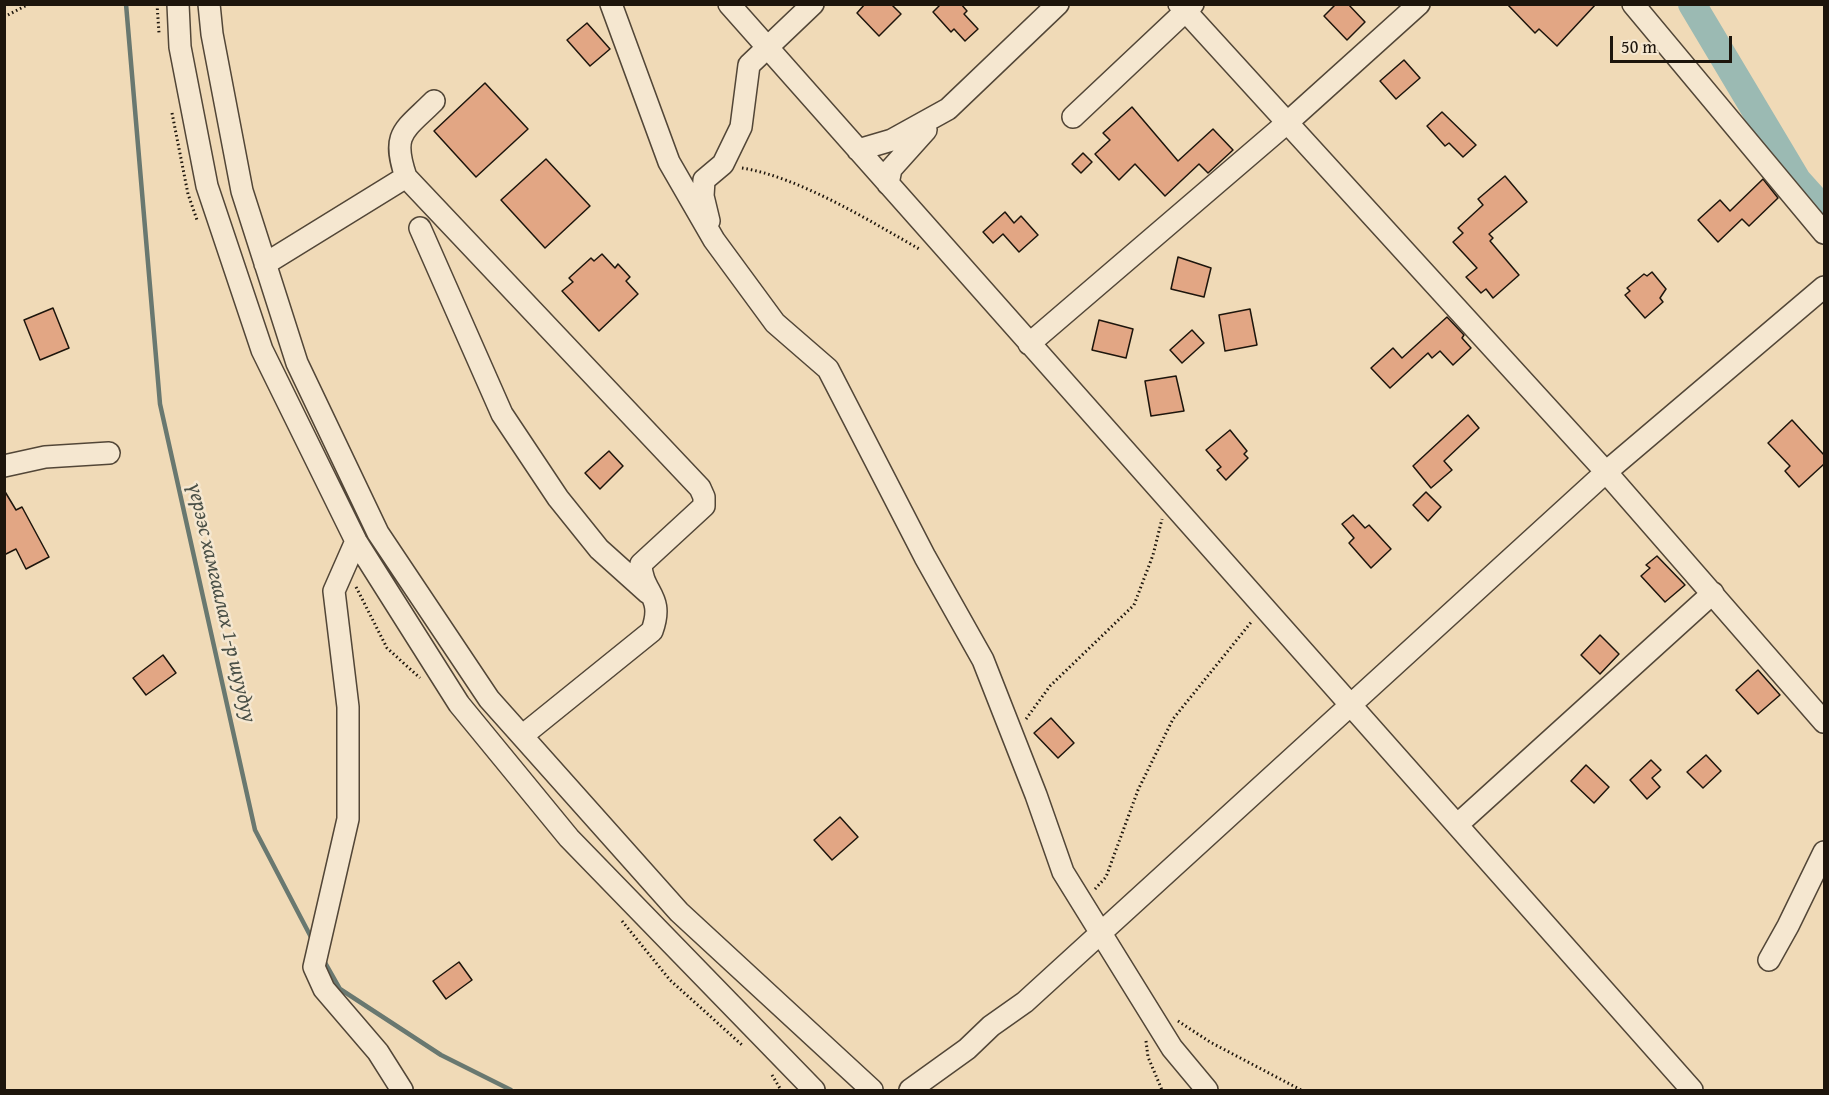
<!DOCTYPE html>
<meta charset="utf-8">
<style>
body{margin:0}
#map{position:relative;width:1829px;height:1095px;overflow:hidden;background:#f0dab7;font-family:"Gentium Book Plus",serif}
canvas{display:block}
.frame{position:absolute;inset:0;border:6px solid #1d150c;pointer-events:none}
.scale{position:absolute;left:1610px;top:36px;width:122px;height:27px;box-sizing:border-box;border:3px solid #1d150c;border-top:0;padding-left:8px;font-size:18px;line-height:21px;white-space:nowrap;color:#1d150c;-webkit-text-stroke:4px #f5e7d0;paint-order:stroke}
</style>
<div id="map">
<canvas width="1829" height="1095"></canvas>
<div class="frame"></div>
<div class="scale">50 m</div>
</div>
<script>
const c = document.querySelector('canvas').getContext('2d');
c.lineJoin = 'round';
function strokePath(path, color, width, dash) { c.strokeStyle = color; c.lineWidth = width; c.lineCap = dash ? 'butt' : 'round'; c.setLineDash(dash || []); c.stroke(path); }
function fill(path, color) { c.fillStyle = color; c.fill(path, 'evenodd'); }
function write(font, color, halo, rows, align = 'center') {
  c.font = font + ' "Gentium Book Plus",serif'; c.lineWidth = 5; c.setLineDash([]); c.textBaseline = 'middle'; c.strokeStyle = halo; c.fillStyle = color; for (const [text, x, y, turn = 0] of rows) {
    c.save(); c.translate(x, y); c.rotate((+turn || 0) * Math.PI / 180); c.textAlign = isNaN(turn) ? turn : align; if (halo) c.strokeText(text, 0, 0); c.fillText(text, 0, 0); c.restore();
  }
}
strokePath(new Path2D(`
 M126,4L160,404L255,830L312,939
 M323,959L340,989L441,1055L511,1090`), '#697870', 4.5);
strokePath(new Path2D(`
 M1692,4L1797,180L1824,210`), '#9bbab3', 28);
const building = new Path2D(`
 M865,4H891L901,14L879,36L857,13Z
 M941,4H961L967,11L964,14L978,29L965,41L954,29L951,32L933,12Z
 M1336,4H1348L1365,22L1347,40L1324,16Z
 M1507,4H1596L1557,46L1539,29L1535,33Z
 M587,23L610,49L590,66L567,40Z
 M1404,60L1420,78L1396,99L1380,81Z
 M485,83L528,129L476,177L434,131Z
 M1132,107L1178,161L1213,129L1233,150L1208,173L1199,164L1165,196L1135,164L1119,180L1095,154L1110,140L1103,133Z
 M1442,112L1476,145L1463,157L1449,143L1445,146L1427,126Z
 M1083,153L1092,162L1081,173L1072,164Z
 M546,159L590,206L545,248L501,200Z
 M1505,176L1527,202L1489,234L1493,238L1490,241L1519,275L1493,298L1486,289L1481,293L1466,277L1477,268L1453,242L1463,233L1458,228L1483,205L1478,199Z
 M1763,179L1778,198L1749,226L1742,219L1718,242L1698,220L1720,200L1730,211Z
 M1005,212L1014,223L1021,216L1038,235L1019,252L1003,234L993,243L983,232Z
 M602,254L615,268L618,264L630,277L626,281L638,294L599,331L562,291L573,282L569,278L591,258L594,261Z
 M1178,257L1211,268L1204,297L1171,289Z
 M1652,272L1666,289L1660,298L1663,302L1645,318L1625,295L1630,291L1627,288L1644,274L1647,276Z
 M53,308L69,348L40,360L24,320Z
 M1250,309L1257,345L1225,351L1219,315Z
 M1447,317L1464,335L1462,338L1471,348L1453,365L1440,351L1432,358L1428,353L1390,388L1371,368L1393,348L1402,358Z
 M1099,320L1133,329L1126,358L1092,350Z
 M1192,330L1204,343L1182,363L1170,350Z
 M1176,376L1184,411L1151,416L1145,381Z
 M1468,415L1479,428L1444,461L1452,470L1431,488L1413,466Z
 M1792,420L1824,455V464L1799,487L1785,471L1790,466L1768,443Z
 M1230,430L1247,451L1244,454L1248,458L1226,480L1217,470L1221,467L1206,450Z
 M609,451L623,466L600,489L585,473Z
 M4,490L16,510L22,507L49,557L26,569L16,549L4,555Z
 M1426,492L1441,507L1428,521L1413,505Z
 M1353,515L1365,528L1369,525L1391,549L1371,568L1349,543L1354,538L1342,524Z
 M1657,556L1685,585L1665,602L1641,576L1650,568L1646,565Z
 M1600,635L1619,654L1600,674L1581,655Z
 M163,655L176,673L146,695L133,678Z
 M1758,670L1780,695L1758,714L1736,690Z
 M1051,718L1074,743L1058,758L1034,733Z
 M1706,755L1721,771L1703,788L1687,772Z
 M1651,760L1661,770L1652,778L1660,787L1647,799L1630,780Z
 M1586,765L1609,787L1594,803L1571,781Z
 M840,817L858,837L832,860L814,840Z
 M459,962L472,980L446,999L433,981Z`);
fill(building, '#e2a684');
strokePath(building, '#1d150c', 1.5);
const minor = new Path2D(`
 M178,4L180,47L207,186L262,350L356,541L459,704L569,838L814,1090
 M209,4L212,34L242,191L297,363L378,533L489,699L679,912L872,1090
 M611,4L669,162L714,240L775,323L828,369L925,557L983,660L1036,795L1063,872L1172,1048L1207,1090
 M729,4L1692,1090
 M1179,4L1606,472L1824,722
 M1633,4L1824,233
 M1073,117L1193,4
 M858,150L892,140L948,109L1058,4
 M406,177C391,133 404,131 434,101
 M888,184L891,169L926,130
 M709,221L703,196L704,180L723,164L741,127L749,65L813,4
 M420,228L502,414L558,498L599,549L648,593
 M265,264L406,177L700,488L704,497V506L641,564C642,594 665,595 652,631L522,736
 M1029,344L1288,122L1419,4
 M4,466L45,457L109,453
 M356,541L334,591L348,707V819L314,967L324,989L378,1052L402,1090
 M1457,825L1713,593
 M1769,960L1788,926L1824,852
 M910,1090L967,1049L991,1026L1025,1002L1606,472L1824,287`);
strokePath(minor, '#524637', 24);
strokePath(new Path2D(`
 M157,4L159,33
 M4,17L29,4
 M172,113L188,194L197,220
 M742,168C799,177 870,221 921,250
 M356,587L387,648L420,678
 M1026,719L1050,686L1134,605L1153,555L1162,519
 M1095,889L1106,877L1138,790L1173,719L1252,621
 M622,921L670,980L742,1045
 M1178,1021L1210,1042L1301,1090
 M1146,1041L1148,1057L1162,1090
 M772,1075L781,1090`), '#1d150c', 3, [1.5, 3]);
strokePath(minor, '#f5e7d0', 21);
write('italic 21px', '#494f46', '#f5e7d0', [
 ["үерээс хамгаалах 1-р шуудуу",221,603,77]
]);
</script>
